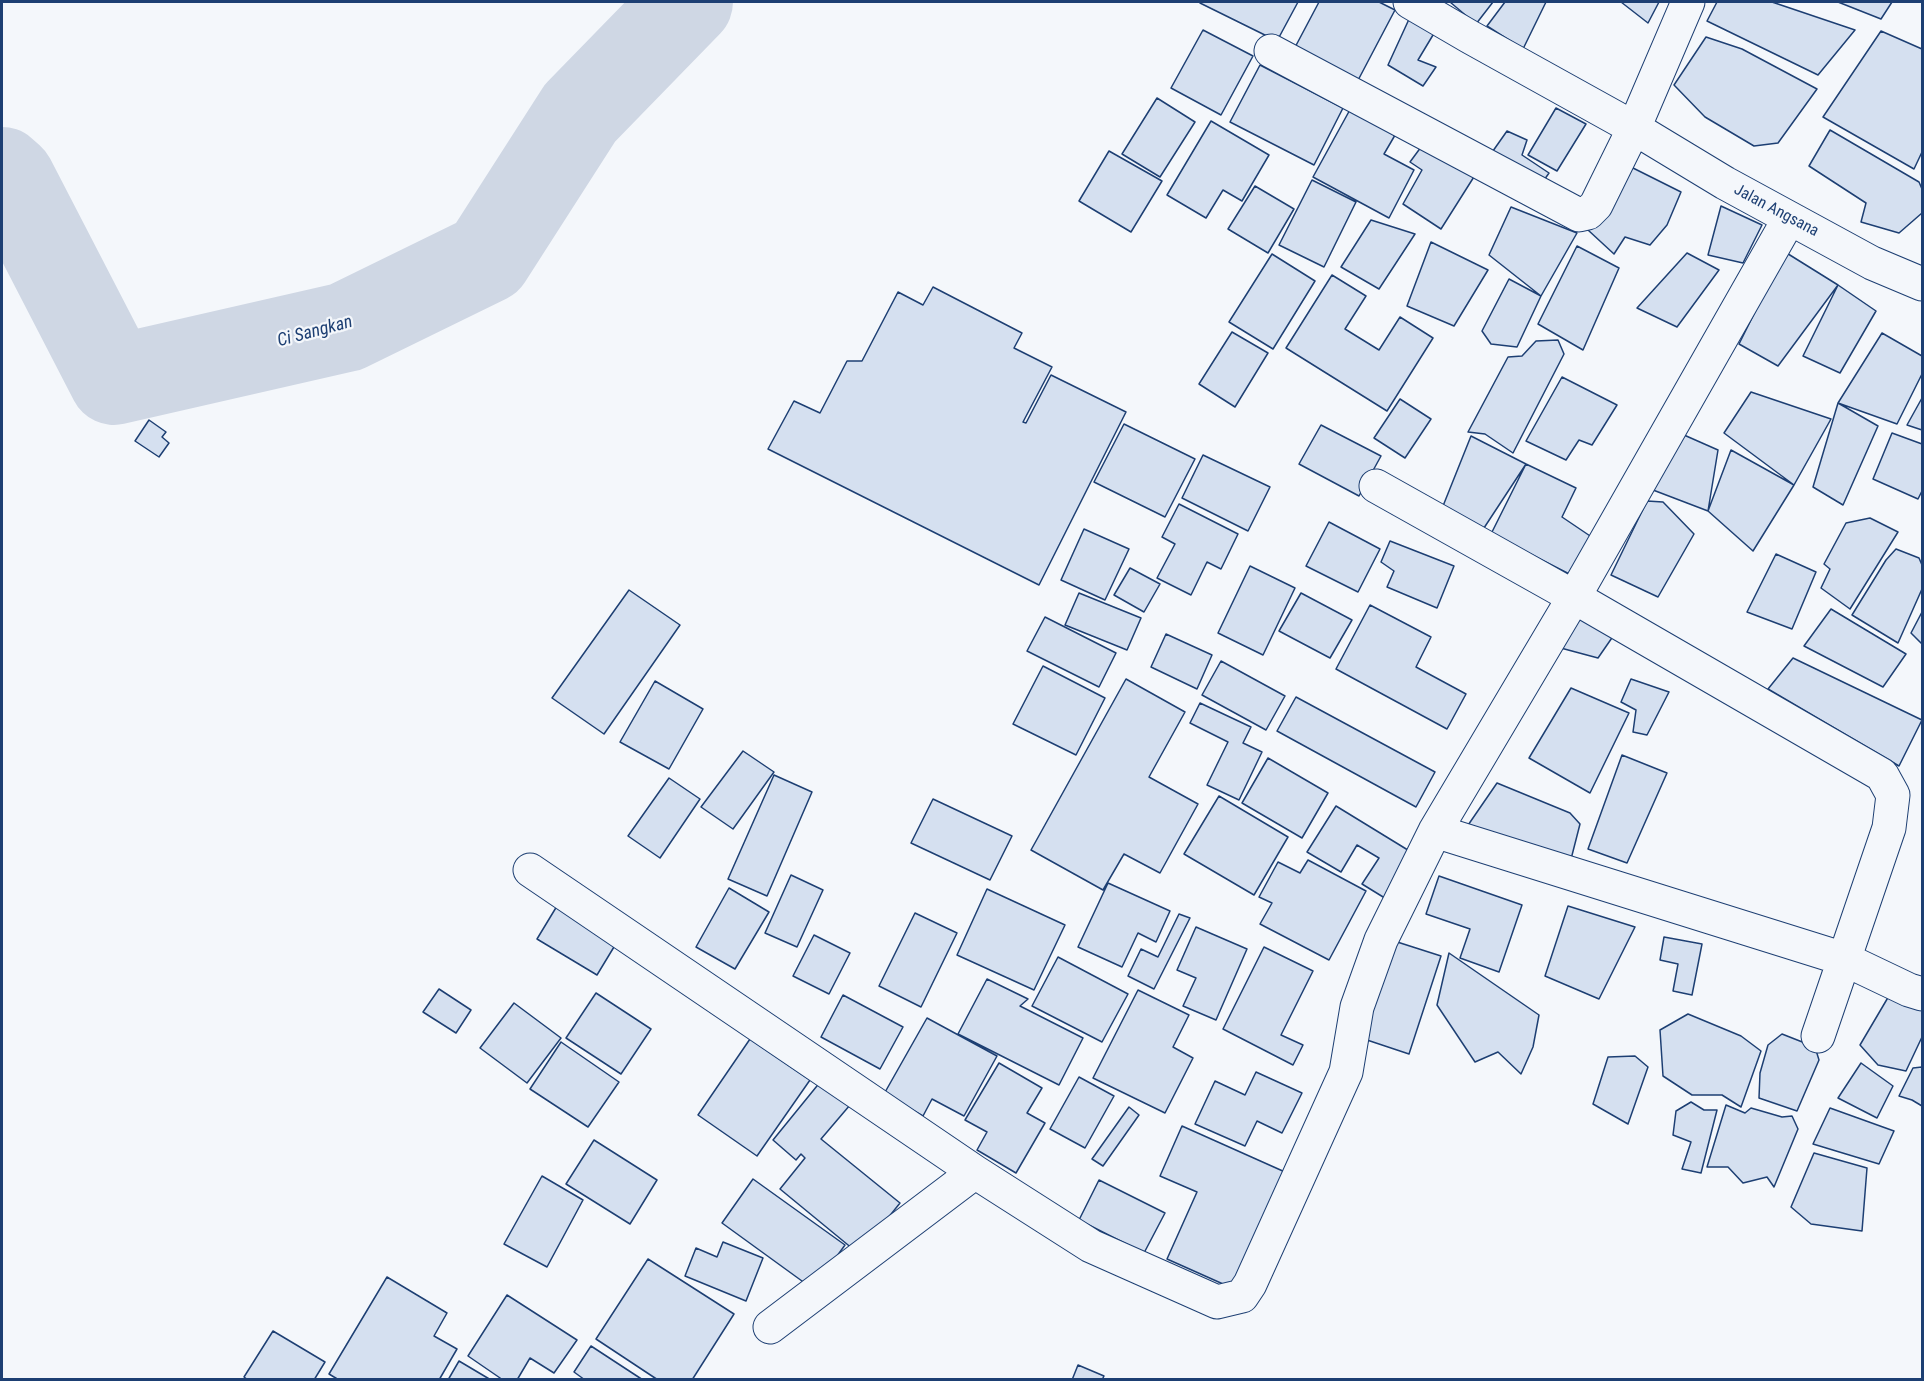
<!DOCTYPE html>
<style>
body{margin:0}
#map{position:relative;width:1924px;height:1381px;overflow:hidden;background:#f4f7fb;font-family:"Roboto Condensed",sans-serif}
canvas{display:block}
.frame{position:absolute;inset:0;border:3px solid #1d3f73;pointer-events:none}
</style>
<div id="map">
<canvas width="1924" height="1381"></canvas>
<div class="frame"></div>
</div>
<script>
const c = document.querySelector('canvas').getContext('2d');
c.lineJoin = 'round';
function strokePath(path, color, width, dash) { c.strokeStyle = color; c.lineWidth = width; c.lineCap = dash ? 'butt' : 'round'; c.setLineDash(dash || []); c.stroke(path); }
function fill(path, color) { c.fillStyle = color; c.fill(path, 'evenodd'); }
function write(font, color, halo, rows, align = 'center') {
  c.font = font + ' "Roboto Condensed",sans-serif'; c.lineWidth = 4.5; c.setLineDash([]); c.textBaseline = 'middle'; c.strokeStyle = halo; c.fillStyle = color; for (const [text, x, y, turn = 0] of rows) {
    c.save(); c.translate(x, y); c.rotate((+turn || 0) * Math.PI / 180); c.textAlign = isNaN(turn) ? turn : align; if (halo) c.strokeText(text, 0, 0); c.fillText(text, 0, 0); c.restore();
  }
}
strokePath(new Path2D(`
 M2,172L10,179L114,380L346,327L487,258L580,113L688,2`), '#cfd7e4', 90);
const building = new Path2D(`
 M1200,2H1298L1277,41L1200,3Z
 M1319,2H1379L1395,10L1355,86L1292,53Z
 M1450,2H1493L1476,24Z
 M1505,2H1546L1523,49L1487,26Z
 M1621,2H1659L1648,23Z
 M1717,2H1772L1855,30L1818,75L1707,21Z
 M1838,2H1892L1881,19Z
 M1410,17L1436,30L1418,60L1436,67L1423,86L1388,65Z
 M1203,30L1253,56L1221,115L1171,88Z
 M1881,31L1922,49V152L1914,169L1823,117Z
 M1706,37L1742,49L1817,89L1778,143L1754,146L1705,117L1674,85Z
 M1260,65L1343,108L1314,165L1230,122Z
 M1157,98L1195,122L1160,177L1122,154Z
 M1352,106L1398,130L1384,154L1414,170L1389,218L1313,177Z
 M1556,108L1586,124L1557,171L1528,155Z
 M1211,121L1269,155L1242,201L1223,190L1206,218L1167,195Z
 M1830,130L1919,182L1922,189V213L1899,233L1861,222L1866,203L1809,166Z
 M1507,131L1527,140L1522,155L1549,173L1540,186L1488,158Z
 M1424,143L1477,172L1441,229L1403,204L1422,170L1410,162Z
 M1109,151L1162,181L1131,232L1079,201Z
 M1625,164L1681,192L1667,225L1650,245L1625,237L1614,254L1588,230Z
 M1312,180L1356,202L1324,267L1279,245Z
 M1255,186L1294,209L1268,253L1228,229Z
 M1721,206L1762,225L1743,263L1708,255Z
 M1511,207L1577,233L1541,296L1489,255Z
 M1371,220L1415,234L1379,289L1341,267Z
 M1431,242L1488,270L1454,326L1407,306Z
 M1577,246L1619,268L1583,350L1538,324Z
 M1785,252L1838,285L1778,366L1739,344Z
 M1687,253L1719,270L1677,327L1637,308Z
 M1272,254L1315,281L1273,349L1229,322Z
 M1332,275L1366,296L1345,329L1379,350L1400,317L1433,338L1387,411L1286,348Z
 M1509,279L1541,296L1517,347L1491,344L1482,331Z
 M1838,285L1876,311L1840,373L1803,356Z
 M933,287L1022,333L1014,348L1052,367L1023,422L1026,423L1051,375L1126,412L1039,585L768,449L794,401L820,413L847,361H862L898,292L923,305Z
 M1232,332L1268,353L1235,407L1199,384Z
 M1882,333L1922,356V374L1897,424L1838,403Z
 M1558,340L1564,354L1513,453L1485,434L1468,432L1508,357L1522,356L1536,341Z
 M1562,377L1617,405L1592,445L1579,440L1566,460L1526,441Z
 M1751,392L1831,419L1794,485L1724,433Z
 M1922,398V430L1907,425Z
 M1400,399L1431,419L1405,458L1374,438Z
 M1838,403L1878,426L1843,505L1813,487Z
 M149,420L166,432L162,437L169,443L159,457L135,441Z
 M1124,424L1195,459L1165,517L1094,482Z
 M1321,425L1381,456L1359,496L1299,464Z
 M1892,433L1922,444V491L1918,499L1873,479Z
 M1684,435L1718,450L1708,511L1653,490Z
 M1471,436L1526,464L1482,531L1443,506Z
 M1731,450L1794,485L1753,551L1708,511Z
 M1203,455L1270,487L1248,531L1182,498Z
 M1526,464L1576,488L1562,517L1602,544L1583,581L1491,534Z
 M1647,501L1663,502L1694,534L1658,597L1611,575Z
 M1179,504L1238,534L1221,569L1207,562L1191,595L1157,578L1175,544L1162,537Z
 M1870,518L1898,532L1850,609L1821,588L1830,569L1824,564L1846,523Z
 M1329,522L1380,549L1358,592L1306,566Z
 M1084,529L1129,549L1105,600L1061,580Z
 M1390,541L1454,566L1437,608L1387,587L1394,571L1381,562Z
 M1896,549L1919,558L1922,565V589L1898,643L1852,615L1886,560Z
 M1776,554L1816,572L1792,629L1747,612Z
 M1250,566L1295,588L1263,655L1218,633Z
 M1130,568L1160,584L1144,612L1114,595Z
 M629,590L680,625L604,734L552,698Z
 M1079,593L1141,618L1127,650L1065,625Z
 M1301,593L1352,620L1330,658L1279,631Z
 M1370,605L1431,637L1416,667L1466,694L1447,729L1336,669Z
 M1831,609L1906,654L1883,687L1804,646Z
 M1577,611L1616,632L1598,658L1557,647Z
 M1922,612V644L1911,633Z
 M1045,617L1116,653L1099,687L1027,651Z
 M1166,634L1212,655L1197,689L1151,667Z
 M1793,658L1922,720L1899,766L1768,689Z
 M1221,661L1285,696L1266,730L1202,695Z
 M1043,666L1105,698L1076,755L1013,724Z
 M1126,679L1185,712L1149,777L1198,804L1160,873L1124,854L1103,890L1031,850Z
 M1631,679L1669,692L1647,735L1633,732L1636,710L1621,702Z
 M655,681L703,709L669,769L620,742Z
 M1571,688L1629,713L1590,793L1529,758Z
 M1296,697L1435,772L1416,807L1277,731Z
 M1200,703L1251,727L1243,743L1262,752L1239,800L1207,785L1228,742L1190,723Z
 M743,751L774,772L733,829L701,807Z
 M1622,755L1667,773L1627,863L1588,849Z
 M1268,758L1328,793L1302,838L1242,803Z
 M774,775L812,792L767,896L728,879Z
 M669,778L700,799L660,858L628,836Z
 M1497,783L1570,813L1580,824L1569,867L1464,831Z
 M1219,796L1288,837L1254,895L1184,854Z
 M933,799L1012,836L990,880L911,843Z
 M1336,806L1416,855L1388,900L1362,884L1379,858L1357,845L1341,872L1307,852Z
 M1308,860L1366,891L1329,960L1260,924L1272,903L1259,897L1278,862L1300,873Z
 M791,875L823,890L797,947L765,933Z
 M1439,876L1522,905L1499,972L1460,958L1470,929L1426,914Z
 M1108,883L1170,911L1156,942L1138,933L1122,967L1078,947Z
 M729,888L769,912L735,969L696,947Z
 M987,889L1065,925L1034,990L957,955Z
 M560,901L620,937L597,975L537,939Z
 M1568,906L1635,927L1599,999L1545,976Z
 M915,913L957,933L921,1007L879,986Z
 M1179,914L1190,918L1154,989L1128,976L1141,949L1158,957Z
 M1196,927L1247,949L1216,1020L1183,1006L1196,978L1177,970Z
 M814,935L850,953L829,994L793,976Z
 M1664,937L1702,944L1692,995L1673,991L1678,964L1660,960Z
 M1391,940L1441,956L1409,1054L1358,1037Z
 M1264,947L1313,971L1281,1035L1303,1045L1293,1065L1223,1029Z
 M1449,953L1539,1015L1533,1047L1521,1074L1498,1052L1475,1062L1437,1005Z
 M1058,957L1128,994L1102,1042L1032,1006Z
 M987,979L1028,999L1020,1006L1083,1038L1059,1085L958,1034Z
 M439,989L471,1010L456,1033L423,1012Z
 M1893,989L1922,1000V1037L1906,1071L1878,1065L1860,1045Z
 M1138,990L1189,1015L1173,1047L1193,1058L1165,1113L1093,1078Z
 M596,993L651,1029L621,1074L566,1038Z
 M843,995L903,1027L880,1069L821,1037Z
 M514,1003L561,1038L527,1083L480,1048Z
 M1688,1014L1741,1036L1761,1051L1741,1107L1722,1095H1692L1663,1076L1660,1030Z
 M927,1018L997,1056L964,1116L932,1099L923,1116L884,1094Z
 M1782,1034L1815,1047L1819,1060L1797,1111L1759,1098L1760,1073L1768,1045Z
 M750,1039L810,1080L757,1156L698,1115Z
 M561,1042L619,1082L588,1127L530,1089Z
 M1635,1056L1648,1067L1628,1124L1593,1104L1608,1057Z
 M999,1063L1042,1088L1027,1113L1045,1123L1016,1173L977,1150L987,1132L965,1120Z
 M1861,1063L1893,1086L1877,1118L1838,1098Z
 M1922,1067V1106L1912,1100L1899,1096L1913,1068Z
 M1256,1072L1302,1093L1282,1133L1257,1121L1245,1146L1195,1124L1215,1081L1245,1095Z
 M1079,1077L1114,1096L1085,1148L1050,1129Z
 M821,1081L850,1105L821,1139L900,1203L859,1254L780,1189L805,1158L801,1154L796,1160L773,1140Z
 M1691,1102L1704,1110H1717L1701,1173L1682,1169L1691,1142L1673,1135L1676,1111Z
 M1726,1105L1745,1113L1751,1108L1782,1117L1792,1116L1798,1129L1774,1187L1767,1177L1743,1183L1728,1167H1707Z
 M1129,1107L1139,1115L1103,1166L1092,1159Z
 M1830,1108L1894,1131L1879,1164L1813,1144Z
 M1182,1126L1285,1172L1232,1288L1167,1259L1197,1192L1160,1176Z
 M594,1140L657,1180L630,1224L566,1184Z
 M1814,1153L1867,1168L1862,1231L1811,1224L1791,1207Z
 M542,1176L583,1200L547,1267L504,1244Z
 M753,1179L845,1245L813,1289L722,1223Z
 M1099,1180L1165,1213L1144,1253L1079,1220Z
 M723,1242L763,1258L746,1301L685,1276L696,1248L717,1257Z
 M648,1259L734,1314L692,1380H658L596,1339Z
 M387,1277L447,1313L434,1336L457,1349L439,1380H339L329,1374Z
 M507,1295L577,1340L554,1373L530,1358L517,1380H503L468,1356Z
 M273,1331L325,1362L314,1380H248L244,1377Z
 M591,1346L643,1380H585L574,1372Z
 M459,1361L491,1380H448Z
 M1078,1365L1104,1376L1102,1380H1072Z`);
fill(building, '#d5e0f0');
strokePath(building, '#1d3f73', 1.5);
const street = new Path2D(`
 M1410,2L1470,37L1634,128L1725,183L1872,263L1922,284
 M1271,51L1579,215L1588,213L1596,205L1634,128L1688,2
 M1376,486L1574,597L1789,219
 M1435,831L1844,959L1909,990L1922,994
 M530,870L975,1172L1091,1246L1217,1302L1242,1296L1250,1284L1346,1072L1357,1007L1381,940L1435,831L1574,597L1882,775L1893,795L1889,828L1818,1036
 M770,1327L975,1172`);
strokePath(street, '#1d3f73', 35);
strokePath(street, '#f4f7fb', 33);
write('16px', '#1d3f73', '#f4f7fb', [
 ["Jalan Angsana",1776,211,28]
]);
write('italic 18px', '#1d3f73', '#f4f7fb', [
 ["Ci Sangkan",315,332,-15]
]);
</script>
